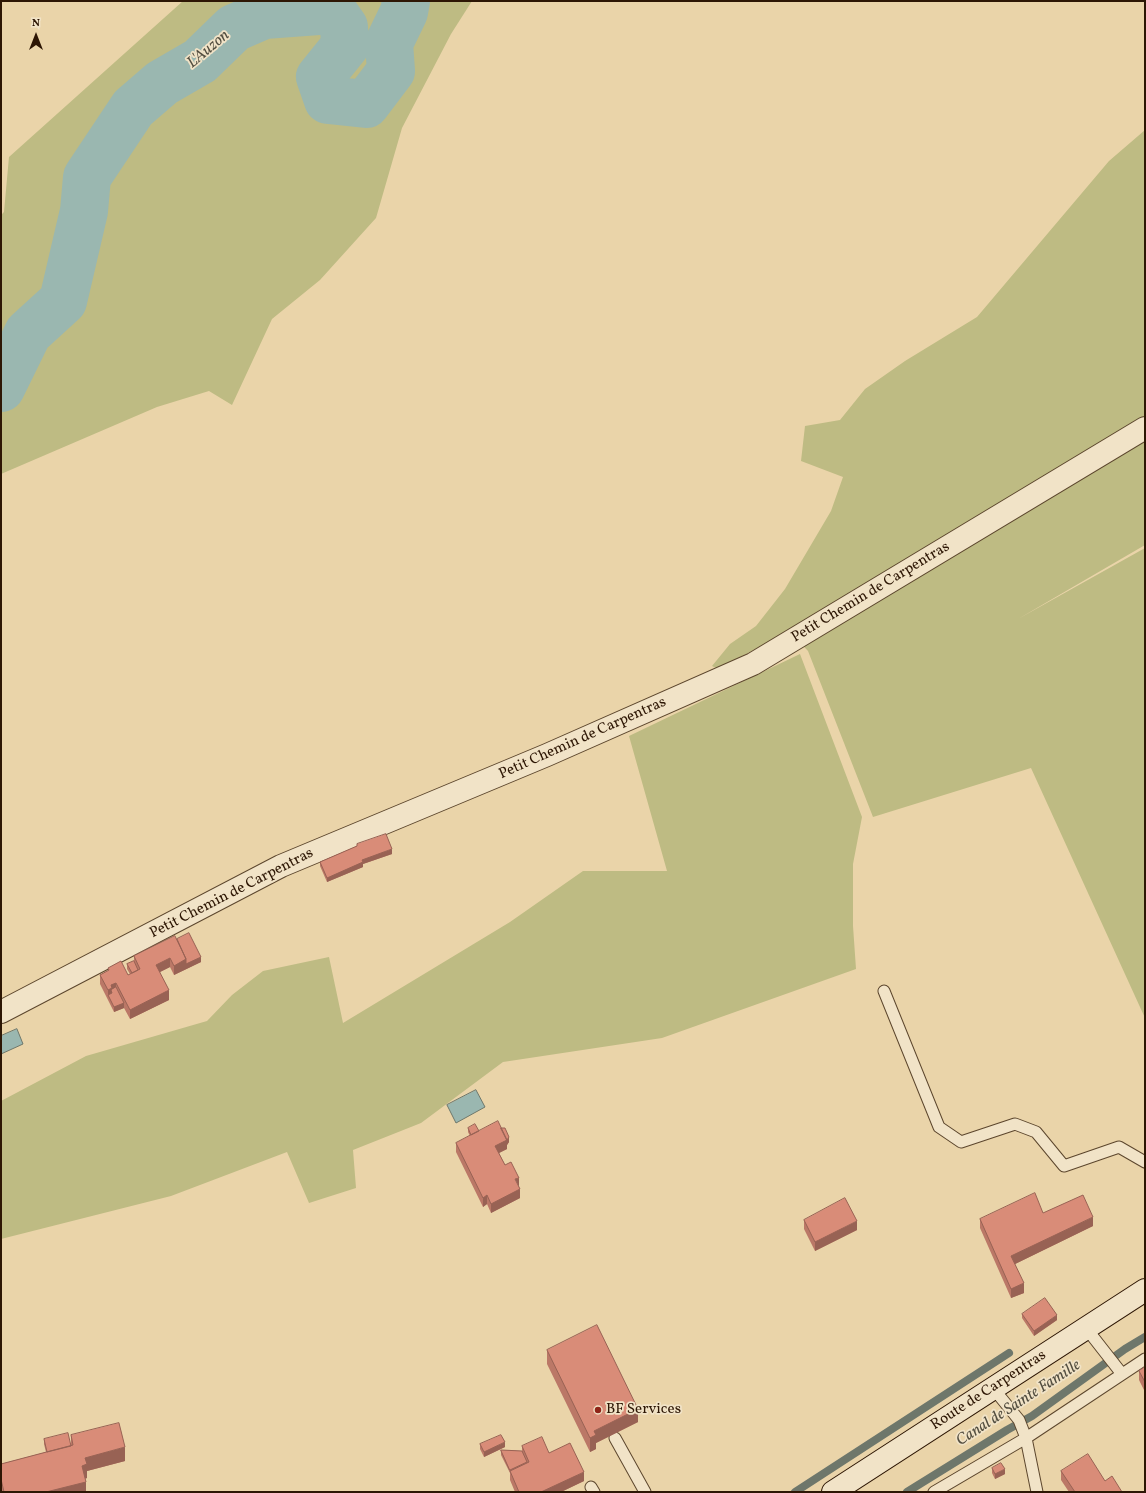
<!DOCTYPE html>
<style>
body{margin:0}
#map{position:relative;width:1146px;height:1493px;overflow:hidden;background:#ead4a9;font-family:Vollkorn,serif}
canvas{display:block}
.frame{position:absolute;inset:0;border:2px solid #2d1604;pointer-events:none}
.north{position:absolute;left:16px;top:16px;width:40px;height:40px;-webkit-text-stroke:3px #f1e3c7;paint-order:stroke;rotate:0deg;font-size:11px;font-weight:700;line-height:16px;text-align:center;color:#2d1604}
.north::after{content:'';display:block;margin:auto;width:14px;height:18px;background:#2d1604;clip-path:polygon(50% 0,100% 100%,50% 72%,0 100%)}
</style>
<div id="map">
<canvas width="1146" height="1493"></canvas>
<div class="frame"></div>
<div class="north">N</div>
</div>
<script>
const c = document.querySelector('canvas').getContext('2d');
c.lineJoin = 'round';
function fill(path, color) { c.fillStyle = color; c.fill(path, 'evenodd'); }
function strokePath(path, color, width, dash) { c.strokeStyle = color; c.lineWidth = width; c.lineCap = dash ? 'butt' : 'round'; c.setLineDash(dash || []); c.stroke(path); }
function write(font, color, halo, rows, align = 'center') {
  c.font = font + ' Vollkorn,serif'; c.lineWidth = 3.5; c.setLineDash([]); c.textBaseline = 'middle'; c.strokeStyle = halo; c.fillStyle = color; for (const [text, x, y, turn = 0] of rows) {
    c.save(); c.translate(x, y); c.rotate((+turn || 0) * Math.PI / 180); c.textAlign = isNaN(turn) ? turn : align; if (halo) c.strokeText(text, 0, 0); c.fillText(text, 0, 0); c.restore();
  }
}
fill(new Path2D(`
 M183,1H472L451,34L402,128L376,218L320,280L272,319L232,405L209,391L157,407L1,474V215L4,212L9,157Z
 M1145,130V545L1018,619L1145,548V1018L1031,768L873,817L808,651L789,631L718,669L712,666L730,644L756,626L785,589L831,511L843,477L801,461L805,426L840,420L865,389L905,361L977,317L1109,161Z
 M800,654L862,817L853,864V926L856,969L662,1038L503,1062L421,1123L353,1150L356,1188L309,1203L287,1152L171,1196L1,1239V1101L86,1056L207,1021L232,995L263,971L329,957L343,1023L510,922L583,871H667L629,736Z`), '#bebb83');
const water = new Path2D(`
 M17,1029L23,1044L1,1054V1036Z
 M476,1090L485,1107L456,1123L447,1105Z`);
fill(water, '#9ab7b0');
strokePath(water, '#6e776b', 1);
strokePath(new Path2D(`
 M795,1492L1009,1353
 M907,1492L1007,1430L1032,1416L1125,1349L1145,1337`), '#6e776b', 8);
strokePath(new Path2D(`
 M1,388L28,333L63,301L84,211L87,177L133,108L162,83L200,61L234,28L264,15L332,10L344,27L345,46L320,77L328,100L366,104L391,71L389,43L404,12L406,1`), '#9ab7b0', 48);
const service = new Path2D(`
 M884,991L939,1127L961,1142L1015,1124L1036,1132L1064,1166L1119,1147L1145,1162
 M1086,1328L1122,1374
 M993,1388L1019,1420L1026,1438L1037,1492
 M615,1438L645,1492
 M591,1487L594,1492
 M934,1492L1026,1438L1145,1359`);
const minor = new Path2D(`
 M1,1012L281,866L547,755L753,664L1145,428`);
const secondary = new Path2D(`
 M833,1492L1145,1290`);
strokePath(service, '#5c462d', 13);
strokePath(minor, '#5c462d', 24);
strokePath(secondary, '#2d1604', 24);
strokePath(service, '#f1e3c7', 11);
strokePath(minor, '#f1e3c7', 22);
strokePath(secondary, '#f1e3c7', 22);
fill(new Path2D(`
 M357,844L392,854L363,864V867L327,882L320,866V862L357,846Z
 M177,939L201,962L174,975L170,967L160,972L169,1000L130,1019L124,1008L114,1012L100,984V975L108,971V968L128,975L130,974L127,969V964L134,961V956Z
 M468,1128L509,1142L507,1145V1149L499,1153L505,1165L519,1187L520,1198L491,1213L487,1204L483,1207L456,1152V1143L470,1136L468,1132Z
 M1043,1213L1093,1226L1015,1264L1024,1293L1011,1298L980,1228V1219Z
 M804,1220L857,1230L815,1251L804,1229Z
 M1022,1314L1057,1320L1034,1336L1022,1318Z
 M547,1350L638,1422L596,1443V1449L590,1452L547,1364Z
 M1145,1367V1392L1139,1380V1371Z
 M71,1435L125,1461L87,1471V1478L85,1479L86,1492H1V1463V1464L46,1452L44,1444V1439L71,1444Z
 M480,1444L505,1447L484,1457L480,1449Z
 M522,1446L549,1453L584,1481L561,1492H515L510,1480V1473L501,1455V1450L522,1451Z
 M992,1468L1005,1474L995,1479L992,1473Z
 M1061,1471L1105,1481L1122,1492H1069L1061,1480Z`), '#bb7867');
fill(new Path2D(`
 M392,849V854L363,864V867L327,882V878L362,860Z
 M201,957V962L174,975V966L186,959Z
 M170,958V967L156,974V965Z
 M116,983V992L108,995V990L111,985Z
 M169,990V1000L130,1019V1010Z
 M124,1003V1008L114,1012V1007Z
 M509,1137V1142L507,1145V1149L495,1155V1146Z
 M519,1178V1187L515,1179Z
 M520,1189V1198L491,1213V1204Z
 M487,1195V1204L483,1207V1198Z
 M1093,1217V1226L1011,1266V1256Z
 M857,1221V1230L815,1251V1242Z
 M1024,1283V1293L1011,1298V1289Z
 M1057,1315V1320L1034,1336V1331Z
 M638,1409V1422L596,1443V1449L590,1452V1438L594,1431Z
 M505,1442V1447L484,1457V1452Z
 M125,1447V1461L87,1471V1478L82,1479V1466L85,1458Z
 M1005,1469V1474L995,1479V1474Z
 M584,1472V1481L561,1492H541Z
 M86,1482V1492H46Z`), '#986254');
const building = new Path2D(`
 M386,834L392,849L362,860L363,862L327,878L320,862L357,846V844Z
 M189,933L201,957L186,964V959L177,939Z
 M175,936L186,959L174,966L170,958L156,965L169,990L130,1010L116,983L111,985L112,988L108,990L100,975L109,970L108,968L121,961L128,975L140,969L134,956Z
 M134,961L138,970L132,973L127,964Z
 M116,987L124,1003L114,1007L108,995L112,993L111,990Z
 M498,1121L507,1140L495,1146L505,1165L511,1162L519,1178L515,1179L520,1189L491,1204L487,1195L483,1198L456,1143Z
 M475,1124L479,1131L471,1135L468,1128Z
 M501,1128H505L509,1137L507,1140Z
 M1035,1193L1043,1213L1083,1195L1093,1217L1011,1256L1024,1283L1011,1289L980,1219Z
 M845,1198L857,1221L815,1242L804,1220Z
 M1045,1298L1057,1315L1034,1331L1022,1314Z
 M597,1325L638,1409L594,1431L596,1435L590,1438L547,1350Z
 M1145,1367V1382L1139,1371Z
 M119,1423L125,1447L85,1458L87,1464L82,1466L86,1482L46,1492H4L1,1479V1464L73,1445L71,1435Z
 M68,1433L71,1446L47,1452L44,1439Z
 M501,1435L505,1442L484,1452L480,1444Z
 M542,1437L549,1453L570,1443L584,1472L541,1492H519L510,1471L529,1462L522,1446Z
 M501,1450L522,1451L527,1462L510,1470Z
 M1088,1454L1105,1481L1112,1476L1122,1492H1075L1061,1471Z
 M1001,1463L1005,1469L995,1474L992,1468Z`);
fill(building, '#d98c78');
strokePath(building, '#986254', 1);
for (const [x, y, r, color] of [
 [598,1410,4,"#8f2418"]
]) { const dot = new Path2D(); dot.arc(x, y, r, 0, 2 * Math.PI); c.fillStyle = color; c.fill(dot); strokePath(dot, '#f1e3c7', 1.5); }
write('15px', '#2d1604', '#f1e3c7', [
 ["Petit Chemin de Carpentras",871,593,-31],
 ["Petit Chemin de Carpentras",583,739,-24],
 ["Petit Chemin de Carpentras",232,894,-27],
 ["Route de Carpentras",989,1391,-33]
]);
write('15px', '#2d1604', '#f1e3c7', [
 ["BF Services",606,1410]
], 'left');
write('italic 16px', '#534e40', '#f1e3c7', [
 ["L'Auzon",209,50,-40],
 ["Canal de Sainte Famille",1019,1404,-33]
]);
</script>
